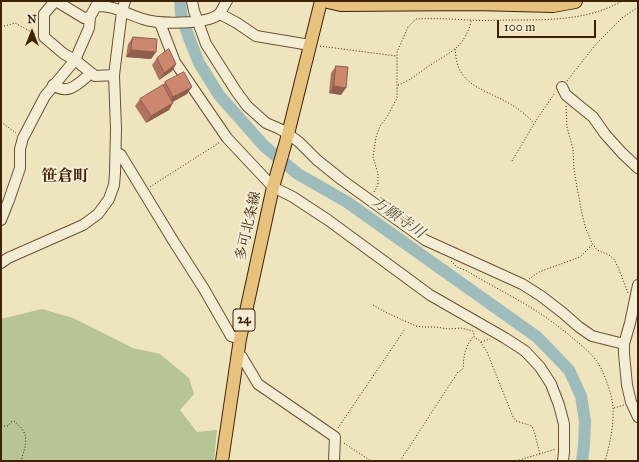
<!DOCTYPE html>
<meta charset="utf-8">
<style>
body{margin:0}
#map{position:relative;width:639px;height:462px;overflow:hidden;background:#eee4be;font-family:"IM FELL Great Primer",serif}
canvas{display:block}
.frame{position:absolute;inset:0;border:2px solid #3f2205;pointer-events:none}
.north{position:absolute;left:12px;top:12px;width:40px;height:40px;-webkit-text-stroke:3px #f4edd5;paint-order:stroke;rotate:0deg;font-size:11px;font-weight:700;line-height:16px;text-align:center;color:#3f2205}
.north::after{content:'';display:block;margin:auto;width:14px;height:18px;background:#3f2205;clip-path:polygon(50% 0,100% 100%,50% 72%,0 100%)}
.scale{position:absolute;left:497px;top:20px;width:99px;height:18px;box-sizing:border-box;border:2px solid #3f2205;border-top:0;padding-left:5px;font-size:12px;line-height:14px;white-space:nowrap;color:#3f2205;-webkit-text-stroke:3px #f4edd5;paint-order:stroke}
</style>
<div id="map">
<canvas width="639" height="462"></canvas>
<div class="frame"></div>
<div class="north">N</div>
<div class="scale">100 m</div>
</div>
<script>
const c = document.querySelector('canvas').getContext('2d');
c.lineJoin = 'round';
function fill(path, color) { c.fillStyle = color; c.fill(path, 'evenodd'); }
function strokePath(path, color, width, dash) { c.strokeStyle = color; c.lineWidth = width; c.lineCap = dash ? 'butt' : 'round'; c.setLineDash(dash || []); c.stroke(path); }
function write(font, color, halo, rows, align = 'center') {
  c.font = font + ' "IM FELL Great Primer","Noto Serif JP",serif'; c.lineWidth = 4; c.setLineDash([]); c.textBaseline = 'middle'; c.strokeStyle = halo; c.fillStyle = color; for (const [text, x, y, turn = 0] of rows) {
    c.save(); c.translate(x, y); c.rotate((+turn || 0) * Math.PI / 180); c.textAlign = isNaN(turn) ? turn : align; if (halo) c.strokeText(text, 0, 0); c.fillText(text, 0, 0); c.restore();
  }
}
fill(new Path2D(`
 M42,309L73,318L133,348L160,354L189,378L194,394L180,410L197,432L217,430L214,461H1V319Z`), '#b7c493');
strokePath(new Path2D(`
 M180,1L181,14L189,38L199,63L219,95L264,146L298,174L347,202L537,337L569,370L581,396L585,421L584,445L582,461`), '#9fbcbc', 12);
const minor = new Path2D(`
 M55,1L44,14V37L64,54L75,60L95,76L114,75
 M56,1L84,18L90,17
 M192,1L194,11L206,44L236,91L247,106L266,123L280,129L288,134L299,142L317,160L342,180L425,240L522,284L541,296L563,313L579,327L592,336L624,344
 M220,14L237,23L256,36L310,45
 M160,23L175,62L227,138L273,187L293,197L328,220L430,295L505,338L525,351L540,367L551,384L559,405L564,424V452L563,461
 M53,85C69,96 79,83 91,73
 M562,87L566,95L593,117L605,134L622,153L638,168
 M116,152L121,155L174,242L204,289L231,336L240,339
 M1,220L9,200L20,168V149L23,138L45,96L75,60L89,28L90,17L96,6C113,5 127,14 143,19C157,24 207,25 219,14C222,11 224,5 227,1
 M1,263L8,258L83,225L98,214L109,199L114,185L115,173L116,129L114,75L122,11L125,1
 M638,285L630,323L624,344V354L627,385L631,402L638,417
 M238,355L242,357L258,384L335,437L334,461`);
const major = new Path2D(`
 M222,461L240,339L255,270L273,187L287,138L321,1`);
const highway = new Path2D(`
 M328,1L341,4L475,3L553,5L575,1`);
strokePath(minor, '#6b5233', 12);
strokePath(major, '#3f2205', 14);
strokePath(highway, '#3f2205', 16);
strokePath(new Path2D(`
 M1,26H5L15,23L35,34
 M320,46L396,56
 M455,49C456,58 457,68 463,75C472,87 487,92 499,98C512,104 525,113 534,123
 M567,81L596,44L622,18L638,7
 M398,85C410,81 421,71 432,64C441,58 451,53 458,46C464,40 470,29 471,21
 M566,106L567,127L573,149L574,169L575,176L582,214L586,229L592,243L597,250L609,255L614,259L618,267L628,293
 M1,122L16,133
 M512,161L537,119L555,93
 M150,187L220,142
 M374,192L378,185V174L373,157L376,137L380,126L387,117L397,98V52L408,27L416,19C433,18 451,19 468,20C484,21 499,20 514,20C551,20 589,20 622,1
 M451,261L457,267L467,271C491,286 517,298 541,314C550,320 559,327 568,334C577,342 587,349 595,359C603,368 612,394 613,407C614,425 610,444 605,461
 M529,279L539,272L580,257L593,244
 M373,305L385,312L416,326L423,327H436L448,329L461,328L473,331L474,335V337L480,341L487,352L513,417L516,421L532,426L534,431L540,454
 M481,342L490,339
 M614,408L624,405
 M1,426H8L11,422L14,421C31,434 26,444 21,461
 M338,428L405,329
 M344,443L371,461
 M400,461L458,372C460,371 462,370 463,368C464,365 463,361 464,358C465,350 468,343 473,337
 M516,461L556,449`), '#3f2205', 1, [1, 2]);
strokePath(minor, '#f4edd5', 10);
strokePath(major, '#e7c27f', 12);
strokePath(highway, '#e7c27f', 14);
fill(new Path2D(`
 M133,37L156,52L151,59L126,57L128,44Z
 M157,58L176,64L172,71L159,80L152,65Z
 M336,66L341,95L329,93L331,73Z
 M165,82L187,94L173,102L169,110L146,123L135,106L140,99L162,86Z`), '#af745f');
fill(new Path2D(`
 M131,50L156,52L151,59L126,57Z
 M176,64L172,71L159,80L164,73Z
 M334,86L346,88L341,95L329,93Z
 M192,87L187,94L168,104L173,97Z
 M173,103L169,110L146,123L151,116Z`), '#8f5e4d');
const building = new Path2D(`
 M133,37L157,39L156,52L131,50Z
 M169,49L176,64L164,73L157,58Z
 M336,66L348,67L346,88L334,86Z
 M184,72L192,87L173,97L165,82Z
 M163,85L173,103L151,116L140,99Z`);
fill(building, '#cc876e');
strokePath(building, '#8f5e4d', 1);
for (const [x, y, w] of [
 [244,320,22]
]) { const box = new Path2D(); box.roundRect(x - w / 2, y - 11, w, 22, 3); c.fillStyle = '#f4edd5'; c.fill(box); strokePath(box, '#3f2205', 1); }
write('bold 13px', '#3f2205', null, [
 ["24",244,320]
]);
write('14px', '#3f2205', '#f4edd5', [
 ["多可北条線",249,226,-77]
]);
write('italic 15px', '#5c503c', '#f4edd5', [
 ["万願寺川",398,218,35]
]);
write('bold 16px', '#3f2205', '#f4edd5', [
 ["笹倉町",65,177]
]);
</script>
